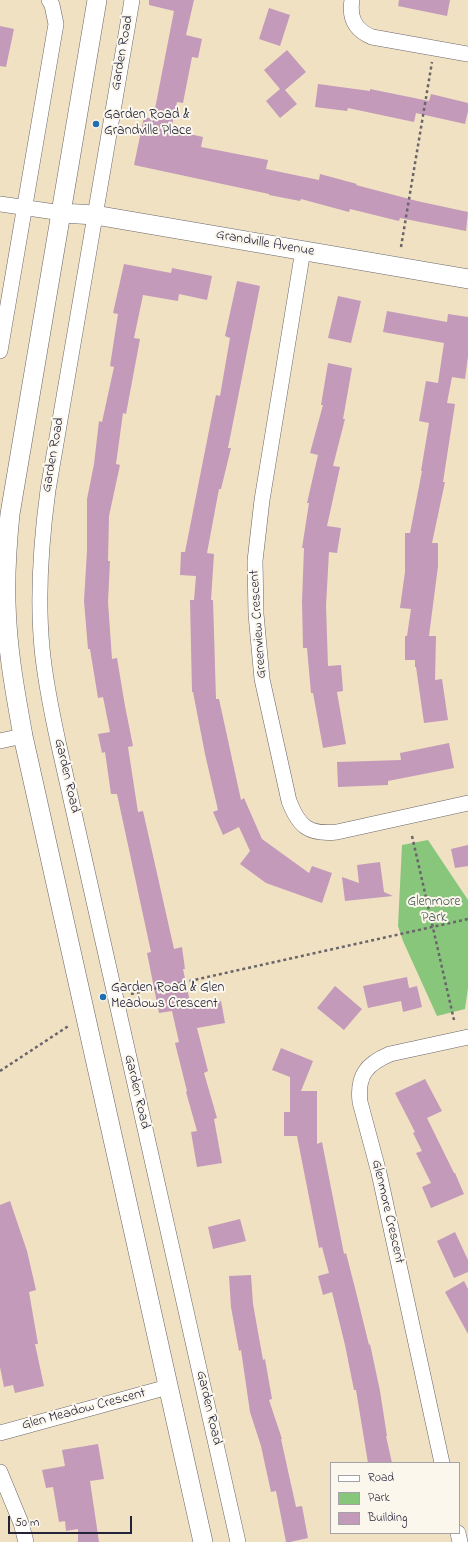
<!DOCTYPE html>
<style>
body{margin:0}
#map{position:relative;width:468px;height:1542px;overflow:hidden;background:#f0e1c2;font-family:"Indie Flower",sans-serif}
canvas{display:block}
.legend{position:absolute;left:330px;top:1462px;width:130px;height:72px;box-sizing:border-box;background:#fbf7ec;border:1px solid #a4a2a5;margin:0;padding:5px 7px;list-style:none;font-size:12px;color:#22223b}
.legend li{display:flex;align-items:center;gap:8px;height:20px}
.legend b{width:20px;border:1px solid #a4a2a5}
.scale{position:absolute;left:8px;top:1516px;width:124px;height:18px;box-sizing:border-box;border:2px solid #22223b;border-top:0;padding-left:5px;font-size:12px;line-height:14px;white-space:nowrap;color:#22223b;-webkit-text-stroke:3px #fbf7ec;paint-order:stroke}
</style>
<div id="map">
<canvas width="468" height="1542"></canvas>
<ul class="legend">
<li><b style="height:5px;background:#fff"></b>Road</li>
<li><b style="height:11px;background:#88c67c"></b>Park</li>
<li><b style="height:11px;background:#c39aba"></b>Building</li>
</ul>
<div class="scale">50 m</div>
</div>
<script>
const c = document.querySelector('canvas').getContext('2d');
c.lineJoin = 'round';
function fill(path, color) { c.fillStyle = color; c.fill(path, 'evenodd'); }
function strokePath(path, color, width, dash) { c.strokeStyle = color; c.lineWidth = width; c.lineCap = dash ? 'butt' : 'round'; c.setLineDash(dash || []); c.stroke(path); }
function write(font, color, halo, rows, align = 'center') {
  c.font = font + ' "Indie Flower",sans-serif'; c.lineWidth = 4; c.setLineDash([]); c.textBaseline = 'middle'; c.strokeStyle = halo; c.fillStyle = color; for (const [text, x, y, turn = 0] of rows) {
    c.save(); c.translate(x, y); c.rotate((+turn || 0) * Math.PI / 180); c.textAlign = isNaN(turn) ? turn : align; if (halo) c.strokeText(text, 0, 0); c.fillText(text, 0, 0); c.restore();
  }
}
fill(new Path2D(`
 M428,840L468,900V988L465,1009L437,1016L403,941L398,926L402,845Z`), '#88c67c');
fill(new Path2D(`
 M149,0H194L186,35L202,39L198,58L192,57L183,103L177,102L171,130L203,137L201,147L268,160L266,169L319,180L320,174L357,184L356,185L417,201L468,212L466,231L400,218L399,221L350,209L349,212L301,199L300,201L269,195V194L134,165L144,117L153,119L174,11L149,5Z
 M399,0H450L447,16L398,6Z
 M269,8L290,15L280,46L259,39Z
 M0,26L14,29L6,67L0,66Z
 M287,50L306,72L285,90L297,104L280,118L266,101L280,89L264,70Z
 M318,84L370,91V89L429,101L431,94L468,103V111L465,124L416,113L414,122L348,108L347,111L315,107Z
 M124,264L171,273L172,268L212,276L207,300L179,294L178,301L143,295L134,338L140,339L126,414L123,413L116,464L120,465L109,516L108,561H110L108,602L112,659L117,658L125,706L133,746L128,747L138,812L143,811L174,949L182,947L185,969H183L191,1007L221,1001L225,1023L197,1028L208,1071L204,1073L217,1118L214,1119L222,1163L197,1167L191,1132L197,1131L186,1092L187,1091L175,1043L179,1042L172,1011L159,1013L147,953L151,952L117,794H111L105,752L102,753L98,734L110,732L103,697L98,698L90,649H88L84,601L87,550V499L94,464L99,421L102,422L114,367L110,366L118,314L113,313Z
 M237,281L260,286L228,448H231L221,489H219L207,553L214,554L211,600H213L216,699H219L241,800L244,798L262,839L309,873L312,866L332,873L322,903L266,883L240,864L250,851L239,827L223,835L213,812L218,810L205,754L193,692H192L190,600H194L196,576L180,575L181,552H185L216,395L220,396L230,338L225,336Z
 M338,296L361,301L351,343L328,338Z
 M387,311L447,322L448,314L468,317V356L465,379L452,377L447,403L455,404L443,482H445L432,543H438V566L429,636H436L435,680L442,679L448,720L424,723L416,667H415V660H405V636H407L411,609L400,608L405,572V533H410L422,471H421L429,423L419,421L426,381L438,383L444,343L383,332Z
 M328,363L352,368L343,419H345L333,466L340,467L327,526L341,528L337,553L329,552L326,606L328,666L341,665L343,691L337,692L346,744L323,748L313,693H311L307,648H303L302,601L304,548H302L309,503H307L318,455L310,453L323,405H321Z
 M449,743L454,768L388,781V785L338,787L337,762L401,760L400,753Z
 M468,845V866L455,868L451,849Z
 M380,862L384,892L393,896L345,901L342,877L359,883L357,865Z
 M407,977L409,988L417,986L422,1007L403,1012L401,1001L368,1008L363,986Z
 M335,986L362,1009L344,1030L317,1008Z
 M281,1048L313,1061L301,1091H317V1144L322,1142L344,1254L346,1253L356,1292L369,1345L370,1344L380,1391L387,1436H386L392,1463H368L356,1390H354L345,1345L332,1292L323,1295L318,1276L329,1273L322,1247L319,1248L297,1136H284V1112H290V1077L272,1070Z
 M425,1079L442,1111L427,1118L454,1173H455L464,1194L431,1208L422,1187L431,1183L416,1153L422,1151L413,1133L415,1132L395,1093Z
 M10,1201L27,1251L36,1290L29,1292L38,1344H35L44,1386L15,1393L13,1385L4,1387L0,1367V1205Z
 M240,1219L246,1241L213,1249L208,1227Z
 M455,1232L468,1260V1272L454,1278L437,1241Z
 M251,1275L253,1304L263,1360L265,1359L272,1399L269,1400L282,1439H281L296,1507L302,1506L308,1538L290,1542H286L276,1491L271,1492L261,1446L250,1412L241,1350L239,1351L231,1307L229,1276Z
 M464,1281L468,1289V1334L445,1292Z
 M98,1444L104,1479L90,1481L99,1542H78V1529L66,1531L65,1521L59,1522L53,1487L46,1488L42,1470L65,1466L62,1450Z`), '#c39aba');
const minor = new Path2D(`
 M132,0L48,490C41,542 37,595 42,648C45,681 52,714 59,746L238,1542
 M352,0C349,18 355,30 372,37L468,54
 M0,204L62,213
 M303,250L262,500L255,561L256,614L262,679L289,801C299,827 309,835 337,832L468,803
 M0,351L56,24L52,5L49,0
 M0,741L23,736
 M0,1433L168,1387
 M442,1463L379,1173L360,1102C357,1076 366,1064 390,1054L468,1037
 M0,1472L21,1523L26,1542
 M458,1533L460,1542`);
const tertiary = new Path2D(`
 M97,0L10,514C7,544 5,573 6,603C7,648 15,692 23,736L203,1542
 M62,213L95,215L468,279`);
strokePath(minor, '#6a656a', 16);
strokePath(tertiary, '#6a656a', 20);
strokePath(new Path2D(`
 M401,247L432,62
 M412,836L454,1020
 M131,994L468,919
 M0,1071L70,1025`), '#6a656a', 2.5, [3, 3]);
strokePath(minor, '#fff', 15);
strokePath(tertiary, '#fff', 19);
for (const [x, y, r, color] of [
 [96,124,4,"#1f6fb2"],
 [103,997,4,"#1f6fb2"]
]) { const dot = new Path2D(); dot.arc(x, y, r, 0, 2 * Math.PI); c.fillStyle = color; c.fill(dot); strokePath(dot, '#fbf7ec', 1.5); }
write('14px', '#22223b', '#fbf7ec', [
 ["Garden Road",123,53,-80],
 ["Grandville Avenue",265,244,10],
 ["Garden Road",54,455,-80],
 ["Greenview Crescent",259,624,-94],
 ["Garden Road",66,776,77],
 ["Garden Road",136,1092,77],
 ["Glenmore Crescent",387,1212,77],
 ["Garden Road",208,1408,77],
 ["Glen Meadow Crescent",84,1410,-15]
]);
write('14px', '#22223b', '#fbf7ec', [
 ["Garden Road &",104,116],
 ["Grandville Place",104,132],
 ["Garden Road & Glen",111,989],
 ["Meadows Crescent",111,1005]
], 'left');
write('14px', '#465b52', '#fbf7ec', [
 ["Glenmore",434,903],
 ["Park",434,919]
]);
</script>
